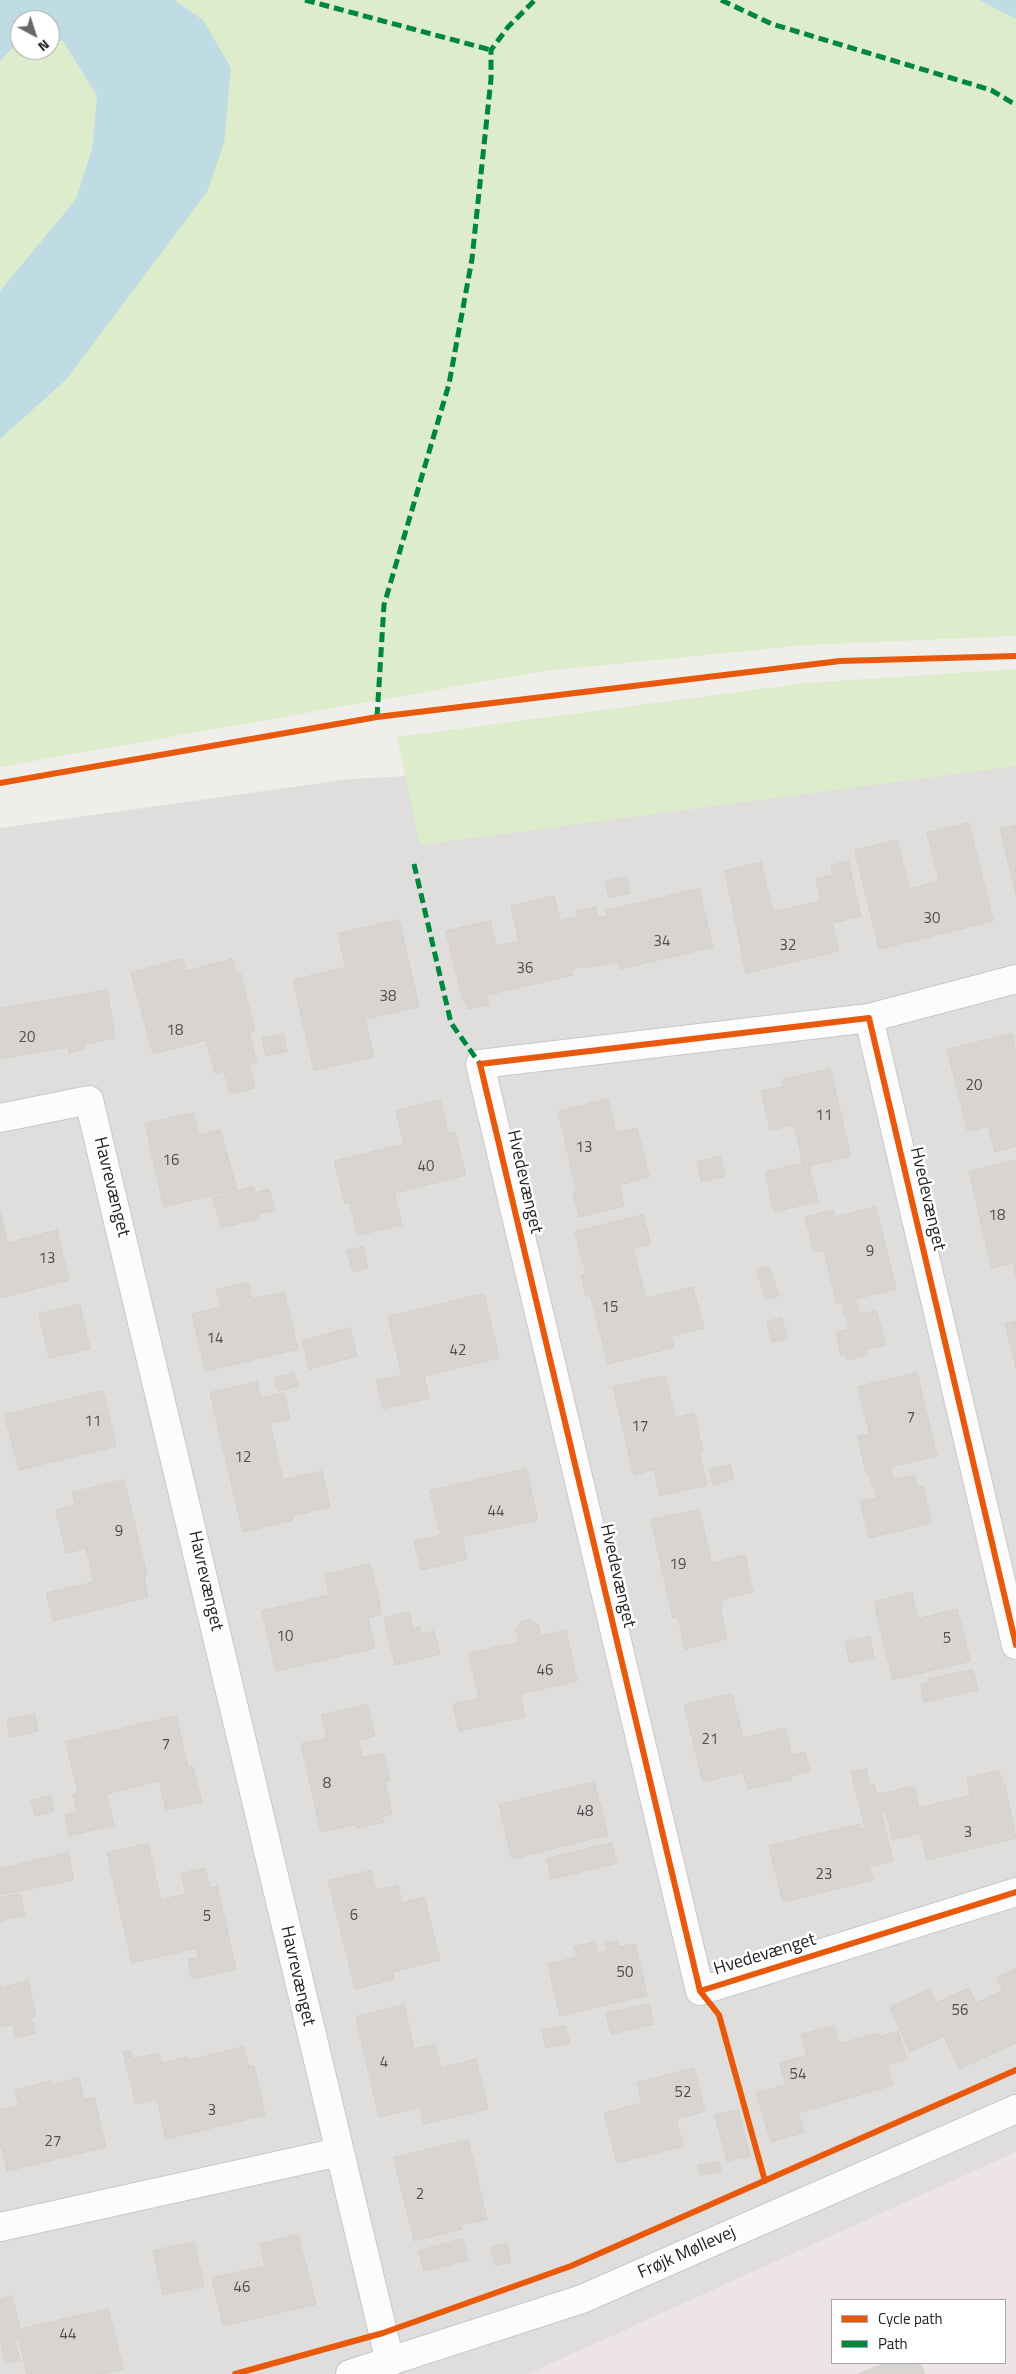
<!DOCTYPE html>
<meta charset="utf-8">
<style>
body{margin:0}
#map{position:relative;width:1016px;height:2374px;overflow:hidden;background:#f0eeeb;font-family:"Titillium Web",sans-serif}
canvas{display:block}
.legend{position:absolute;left:831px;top:2299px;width:175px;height:65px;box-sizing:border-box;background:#fff;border:1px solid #a7a7a7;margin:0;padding:6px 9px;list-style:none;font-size:15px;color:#222}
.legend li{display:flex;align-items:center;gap:10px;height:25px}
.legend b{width:25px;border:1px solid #a7a7a7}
.north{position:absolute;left:10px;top:10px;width:50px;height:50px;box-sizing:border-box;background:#fff;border:1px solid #a7a7a7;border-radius:50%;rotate:140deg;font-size:14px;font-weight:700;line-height:20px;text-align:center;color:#222}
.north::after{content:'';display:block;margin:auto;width:18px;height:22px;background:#6a6968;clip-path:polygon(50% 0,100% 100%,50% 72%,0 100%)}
</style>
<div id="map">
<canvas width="1016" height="2374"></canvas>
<ul class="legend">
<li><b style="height:6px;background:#e8590c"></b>Cycle path</li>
<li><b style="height:6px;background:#00873e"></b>Path</li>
</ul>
<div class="north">N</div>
</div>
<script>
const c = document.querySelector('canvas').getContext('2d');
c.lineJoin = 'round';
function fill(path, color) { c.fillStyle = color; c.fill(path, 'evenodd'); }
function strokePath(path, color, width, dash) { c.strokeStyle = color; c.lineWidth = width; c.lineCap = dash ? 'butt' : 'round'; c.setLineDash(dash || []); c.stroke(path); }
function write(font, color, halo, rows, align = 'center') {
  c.font = font + ' "Titillium Web",sans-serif'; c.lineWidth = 5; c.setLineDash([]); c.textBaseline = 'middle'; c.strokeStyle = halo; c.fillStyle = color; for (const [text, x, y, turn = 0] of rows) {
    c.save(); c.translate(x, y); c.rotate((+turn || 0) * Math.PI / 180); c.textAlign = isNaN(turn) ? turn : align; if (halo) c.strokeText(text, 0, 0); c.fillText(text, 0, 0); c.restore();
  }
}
fill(new Path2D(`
 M756,758L1016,764V2374H0V828L350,779ZM832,2300H1005V2363H832Z`), '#dfdedc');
fill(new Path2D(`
 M1016,2152V2374H528ZM832,2300H1005V2363H832Z`), '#ede4e9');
fill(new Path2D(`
 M175,0H979L1016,19V636L807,645L544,671L0,767V439L66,380L203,20Z
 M20,40V50H50V41H63L97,96L92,149L76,199L0,291V61Z
 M1016,669V766L420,845L397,737L806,683Z`), '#ddeccb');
fill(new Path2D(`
 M0,0H175L203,20L231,68L224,143L207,192L66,380L0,439V291L76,199L92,149L97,96L63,41H50V20H20V40L0,61Z
 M979,0H1016V19Z`), '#bfdbe3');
const building = new Path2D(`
 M969,823L993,921L879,949L855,850L897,840L909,889L939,881L927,833Z
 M1016,825V895L1000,829Z
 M848,861L861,916L832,923L839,951L746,973L725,871L761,862L773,912L821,901L816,879L833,875L831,866Z
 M626,877L630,893L609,898L605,882Z
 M699,889L713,947L620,969L618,961L588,968V966L571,969L573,975L486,995L489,1005L468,1009L465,1000L463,1001L446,931L490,921L496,946L519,941L511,906L554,896L560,921L577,917L576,911L596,907L598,918L607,916L606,911Z
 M399,920L419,1007L365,1019L374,1057L314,1070L293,980L346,967L338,934Z
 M183,959L186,971L232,959L236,973H240L255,1031L249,1032L257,1062L249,1064L255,1088L230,1094L224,1071L215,1073L206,1040L153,1054L131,973Z
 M107,990L115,1038L84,1044L85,1049L69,1053L68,1047L0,1059V1009Z
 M283,1034L287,1051L266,1056L262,1038Z
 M1012,1034L1016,1051V1146L995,1152L988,1126L968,1131L947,1050Z
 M830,1069L851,1156L809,1166L818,1201L774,1212L765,1172L803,1163L794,1125L770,1130L761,1091L784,1086L782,1080Z
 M608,1099L616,1133L637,1128L649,1177L619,1185L624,1206L579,1217L573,1192H577L558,1112Z
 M440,1100L448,1133L455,1132L466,1175L394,1193L402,1225L358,1235L350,1203L345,1204L334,1161L404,1144L396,1111Z
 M193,1113L199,1135L220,1130L237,1189L164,1207L145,1124Z
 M720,1157L725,1176L701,1182L697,1162Z
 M1016,1160V1277L1013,1263L992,1268L969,1172Z
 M253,1187L255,1193L269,1189L275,1210L259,1214L260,1218L221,1228L213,1198Z
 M876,1207L896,1289L855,1299L859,1313L845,1316L842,1302L837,1304L824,1250L814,1252L805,1217L833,1210L834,1217Z
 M0,1212L8,1243L57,1230L69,1280L0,1298Z
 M643,1215L651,1244L633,1248L646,1298L693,1287L704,1328L671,1336L674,1347L608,1364L590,1294L586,1296L581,1275L586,1274L575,1232Z
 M363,1247L368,1268L353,1272L347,1251Z
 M769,1267L779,1296L765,1299L757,1270Z
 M248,1283L252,1299L284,1292L298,1349L206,1371L192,1314L221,1307L216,1290Z
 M484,1294L499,1358L424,1376L429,1398L383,1409L376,1381L402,1375L388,1317Z
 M80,1305L90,1349L49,1358L39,1314Z
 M876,1311L886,1345L866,1349L867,1355L848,1360L847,1354L841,1355L836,1333L849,1329L847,1318Z
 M782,1318L787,1338L772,1342L767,1322Z
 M1016,1321V1368L1005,1324Z
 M350,1328L357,1356L309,1369L302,1341Z
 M294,1373L298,1386L278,1391L274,1378Z
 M917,1373L937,1456L890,1467L893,1480L914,1475L917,1488L923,1487L931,1523L869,1538L860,1501L877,1498L869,1474H866L858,1436L870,1434L858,1387Z
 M665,1376L675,1418L694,1413L703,1451L699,1452L707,1485L660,1496L654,1469L634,1475L613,1387Z
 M257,1382L261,1398L284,1393L290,1419L270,1423L283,1480L322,1471L330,1507L292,1516L293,1520L243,1532L210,1393Z
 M103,1391L116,1446L19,1470L5,1415Z
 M730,1465L734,1479L713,1485L709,1470Z
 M526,1469L538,1520L462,1537L467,1559L421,1570L414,1541L441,1535L430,1491Z
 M124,1480L147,1575L144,1576L148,1597L53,1621L46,1593L94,1582L86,1548L66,1553L56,1510L75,1505L72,1493Z
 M699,1510L712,1563L745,1555L753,1592L722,1599L723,1605L720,1606L727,1639L685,1649L678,1617L673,1618L651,1520Z
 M370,1564L382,1614L368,1618L375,1648L276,1671L262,1611L329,1595L325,1575Z
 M912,1593L918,1619L957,1609L970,1661L893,1680L874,1602Z
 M409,1612L413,1628L420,1627L421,1634L434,1631L440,1654L395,1665L384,1618Z
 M531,1620L538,1625L541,1636L566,1630L577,1681L520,1694L525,1717L459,1731L453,1704L479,1699L469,1653L520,1642L516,1629L521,1622Z
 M870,1637L874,1657L850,1663L845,1642Z
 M973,1670L978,1690L924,1702L921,1685L929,1683V1679Z
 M732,1694L743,1738L785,1728L792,1755L805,1752L810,1771L791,1776L792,1779L748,1789L743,1772L703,1782L684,1705Z
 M367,1705L375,1736L358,1740L362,1758L383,1753L390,1781L385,1782L392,1814L382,1817L384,1822L357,1828L356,1824L321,1832L301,1744L327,1738L322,1715Z
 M35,1714L38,1731L10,1737L7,1720Z
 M176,1716L188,1768L193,1767L202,1802L166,1810L159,1781L106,1794L114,1825L69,1836L65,1815L77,1812L73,1795L78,1793L66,1742Z
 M866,1769L870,1785L874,1784L877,1795L914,1786L919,1808L971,1795L967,1778L999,1770L1003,1786L1005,1785L1016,1838L927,1860L920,1833L893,1840L886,1811L881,1812L893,1861L869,1867L873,1880L783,1902L769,1846L859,1824L860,1829L865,1828L851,1772Z
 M594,1782L608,1835L512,1859L499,1805Z
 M51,1796L54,1811L35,1816L31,1801Z
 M612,1843L617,1863L551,1879L547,1859Z
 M148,1844L161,1900L186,1894L181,1874L205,1868L210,1888L217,1886L236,1969L192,1979L188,1960L199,1957L197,1948L132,1963L107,1853Z
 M68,1853L74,1880L0,1895V1869Z
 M371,1871L376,1890L398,1885L402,1903L424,1897L440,1960L392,1972L394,1979L355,1989L328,1881Z
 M20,1894L25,1915L0,1921V1898Z
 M618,1941L619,1947L635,1944L647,1995L560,2016L548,1964L577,1957L574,1947L594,1942L597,1953L607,1951L605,1944Z
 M1016,1969V2043L959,2069L944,2036L910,2052L890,2007L930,1989L936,2003L969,1988L976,2003L1003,1991L997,1978Z
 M28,1981L36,2016L31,2017L35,2033L15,2038L13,2024L0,2027V1983L1,1988Z
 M649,2004L654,2024L611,2034L606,2014Z
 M404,2005L414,2049L435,2044L441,2068L476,2059L488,2109L424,2124L421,2107L379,2117L356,2017Z
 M565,2026L570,2043L546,2048L542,2031Z
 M834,2026L839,2044L878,2033L879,2037L898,2031L907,2059L887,2065L893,2085L798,2113L804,2132L771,2142L756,2093L786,2085L779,2063L807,2055L801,2035Z
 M244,2047L249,2067L254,2066L265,2115L166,2139L157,2099L136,2104L123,2052L130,2050L133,2059L159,2053L162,2063L188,2057L189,2060Z
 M694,2068L705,2111L676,2119L683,2146L617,2163L604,2113L642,2103L637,2083Z
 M79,2078L84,2099L94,2097L106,2147L7,2171L2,2148H0V2110L19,2106L15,2090L51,2081V2085Z
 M738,2110L750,2156L727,2161L715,2115Z
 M468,2140L487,2219L461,2225L462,2229L414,2241L394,2158Z
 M719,2162L721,2172L700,2175L698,2165Z
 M298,2235L316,2304L223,2326L212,2278L265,2266L260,2244Z
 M463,2239L468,2260L424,2271L419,2251Z
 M194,2242L204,2286L163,2295L153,2251Z
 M507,2244L511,2262L495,2265L491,2248Z
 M12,2296L20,2329L108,2309L123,2369L102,2374H27L19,2340L15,2341L20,2360L6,2363L0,2339V2299Z
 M886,2363H920L925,2374H859Z`);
fill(building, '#d7d4d2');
strokePath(building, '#d3d0cc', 1);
const minor = new Path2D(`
 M869,1018L1016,979
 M0,1118L89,1100L390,2362
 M1016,1645L869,1018L480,1064L700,1991L1016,1892
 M0,2227L339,2152
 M350,2374L582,2299L1016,2109`);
strokePath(minor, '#c9c8c7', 30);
strokePath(minor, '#fdfcfc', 28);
strokePath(new Path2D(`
 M305,0L491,50
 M721,0L772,24L991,90L1016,105
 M377,717L384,605L449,384L472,259L491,79V50L508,27L535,0
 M414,864L451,1023L480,1064`), '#00873e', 5, [10, 5]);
strokePath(new Path2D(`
 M0,783L377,717L840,661L1016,656
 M1016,1645L869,1018L480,1064L700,1991L1016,1892
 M700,1991L719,2015L765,2181
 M235,2374L383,2333L571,2266L1016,2070`), '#e8590c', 6);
write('15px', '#4f4e4e', null, [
 ["30",932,919],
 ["34",662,942],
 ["32",788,946],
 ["36",525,969],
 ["38",388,997],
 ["18",175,1031],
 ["20",27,1038],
 ["20",974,1086],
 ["11",824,1116],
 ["13",584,1148],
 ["16",171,1161],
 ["40",426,1167],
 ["18",997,1216],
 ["9",870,1252],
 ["13",47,1259],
 ["15",610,1308],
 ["14",215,1339],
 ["42",458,1351],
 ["7",911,1418],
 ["11",93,1422],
 ["17",640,1427],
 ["12",243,1458],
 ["44",496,1512],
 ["9",119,1532],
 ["19",678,1565],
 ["10",285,1637],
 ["5",947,1639],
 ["46",545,1671],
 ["21",710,1740],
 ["7",166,1745],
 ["8",327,1784],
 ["48",585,1812],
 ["3",968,1833],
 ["23",824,1875],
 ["6",354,1916],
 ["5",207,1917],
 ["50",625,1973],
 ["56",960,2011],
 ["4",384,2063],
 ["54",798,2075],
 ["52",683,2093],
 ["3",212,2111],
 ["27",53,2142],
 ["2",420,2195],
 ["46",242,2288],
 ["44",68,2335]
]);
write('18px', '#222', '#fff', [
 ["Hvedevænget",524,1182,77],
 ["Havrevænget",111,1187,76],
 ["Hvedevænget",927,1199,77],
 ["Hvedevænget",617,1576,77],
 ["Havrevænget",205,1581,77],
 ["Hvedevænget",765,1955,-17],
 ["Havrevænget",297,1976,77],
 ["Frøjk Møllevej",687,2253,-24]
]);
</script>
